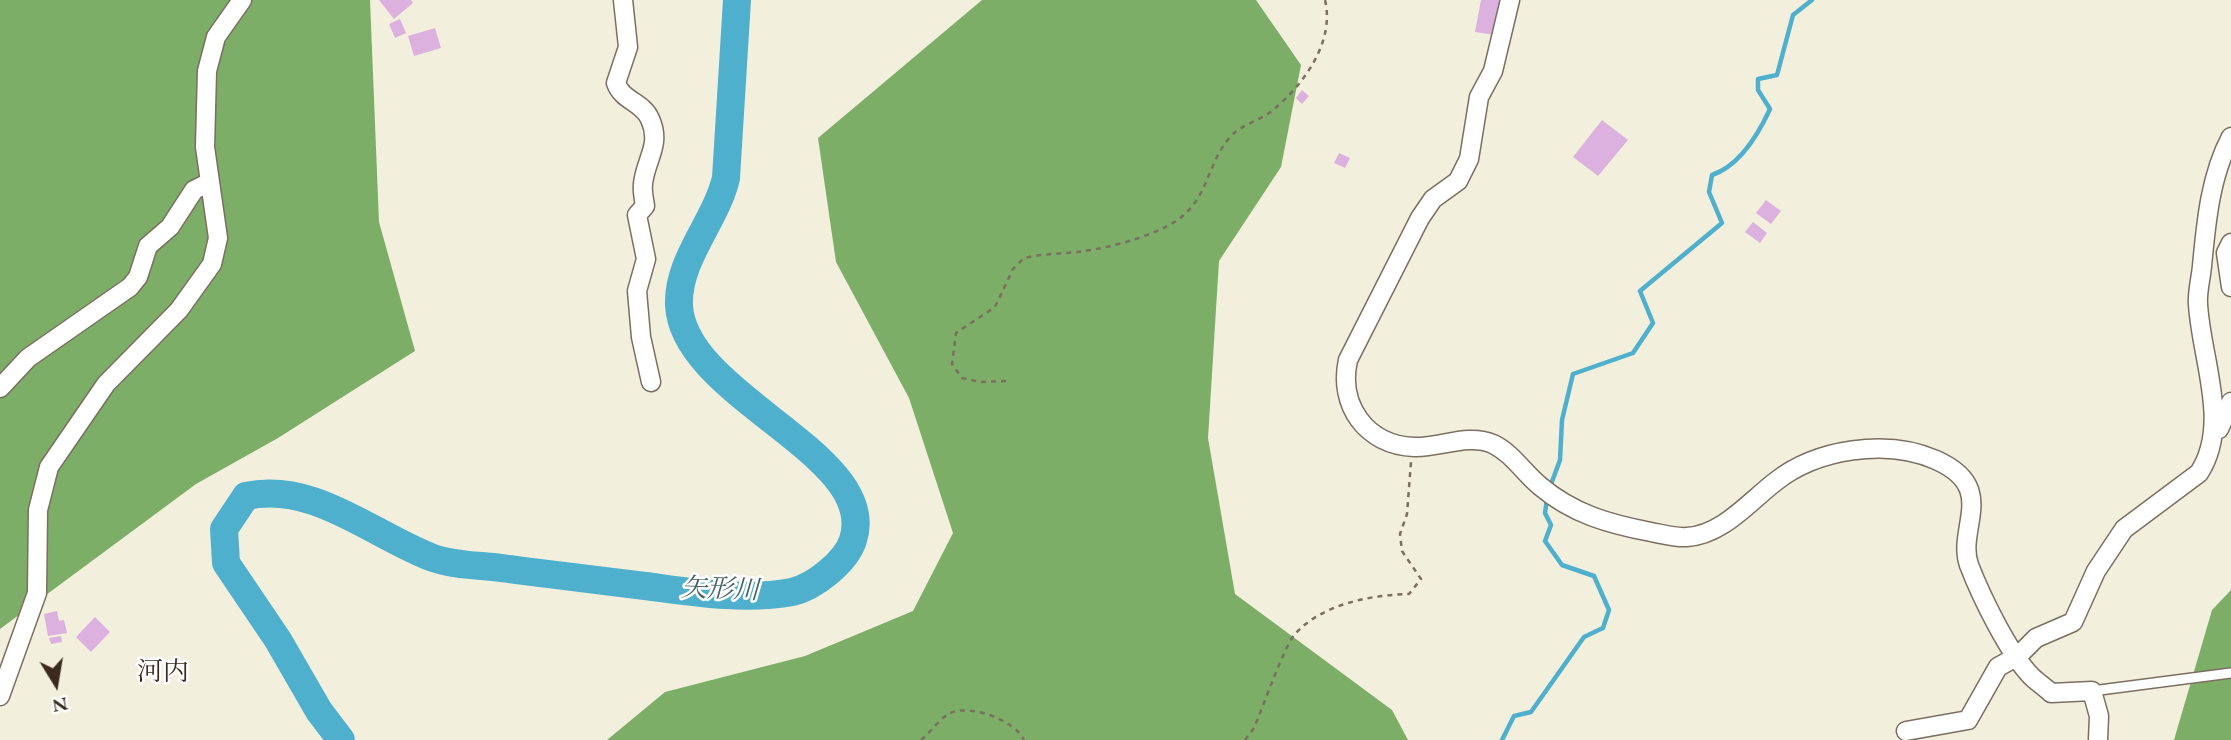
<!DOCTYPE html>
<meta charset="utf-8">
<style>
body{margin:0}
#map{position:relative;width:2231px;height:740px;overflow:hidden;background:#f3efdd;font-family:"EB Garamond",serif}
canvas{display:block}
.north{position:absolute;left:21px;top:649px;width:70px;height:70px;-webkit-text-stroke:5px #fff;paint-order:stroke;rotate:169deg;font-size:19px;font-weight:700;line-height:28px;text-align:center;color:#3b2a1e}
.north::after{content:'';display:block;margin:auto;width:24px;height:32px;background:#3b2a1e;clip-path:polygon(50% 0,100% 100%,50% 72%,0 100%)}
</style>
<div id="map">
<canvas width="2231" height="740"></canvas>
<div class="north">N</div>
</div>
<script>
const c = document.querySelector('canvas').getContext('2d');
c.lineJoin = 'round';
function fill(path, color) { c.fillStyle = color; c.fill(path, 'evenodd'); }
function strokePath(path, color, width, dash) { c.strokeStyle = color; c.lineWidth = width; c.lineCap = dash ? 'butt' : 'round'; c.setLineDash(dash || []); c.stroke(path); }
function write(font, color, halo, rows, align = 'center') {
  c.font = font + ' "EB Garamond","Noto Serif JP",serif'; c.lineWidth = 5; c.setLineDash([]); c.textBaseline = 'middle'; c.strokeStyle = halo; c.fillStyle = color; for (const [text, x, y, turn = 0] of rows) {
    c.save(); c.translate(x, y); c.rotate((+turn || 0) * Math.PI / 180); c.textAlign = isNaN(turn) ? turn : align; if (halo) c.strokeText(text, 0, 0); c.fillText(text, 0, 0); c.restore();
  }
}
fill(new Path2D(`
 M0,0H370L379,222L415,351L278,438L196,484L0,629Z
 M982,0H1256L1301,65L1281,167L1219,261L1208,438L1235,594L1392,710L1408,740H607L665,692L805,656L913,611L953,533L909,398L836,262L818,138Z
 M2231,590V740H2174L2212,610Z`), '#7dae68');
strokePath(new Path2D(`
 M1550,487L1560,460L1562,420L1573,374L1633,353L1653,323L1640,291L1722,223L1709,192L1712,175C1739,166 1758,135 1770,109L1758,90V79L1777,75L1793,15L1812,0
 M1502,740L1514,716L1531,712L1584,637L1603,628L1609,610L1594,576L1562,565L1545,541L1551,525L1545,513L1547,499`), '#4fb0ce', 4.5);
strokePath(new Path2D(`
 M341,740L319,711L278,640L226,563L224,529L246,496C314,481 372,535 433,558C455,566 485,565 509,569C554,575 599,580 645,586C691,592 745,601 792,592C814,587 846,562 853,540C881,454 683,397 679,305C677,260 716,221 726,178L737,0`), '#4fb0ce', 28);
fill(new Path2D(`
 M379,0H411L413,3L394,19Z
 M1481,0H1501L1495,35L1475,32Z
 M400,19L406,33L395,38L389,24Z
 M435,28L441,48L414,56L408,36Z
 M1302,90L1309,96L1302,104L1296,98Z
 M1602,120L1628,140L1598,176L1573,157Z
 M1339,153L1350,158L1345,168L1334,163Z
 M1766,200L1781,211L1771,224L1756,213Z
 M1753,222L1767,233L1760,243L1745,232Z
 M57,611L59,621L64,620L67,633L48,636L44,614Z
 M95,617L110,632L91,652L76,637Z
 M61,636L62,642L51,644L49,638Z`), '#ddb1df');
const lane = new Path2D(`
 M2092,691L2231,673`);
const street = new Path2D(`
 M623,0L628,47L616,83C622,101 643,102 650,119C662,145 645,160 643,184C642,191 644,199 645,206L637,215L646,259L637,291L641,337L651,382
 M1510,0L1493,71L1479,97L1469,159L1458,181L1433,199L1420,218L1348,360C1338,405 1366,445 1414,447C1440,448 1468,433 1493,444C1512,453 1524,473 1540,486C1573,514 1609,524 1651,532C1662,534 1676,538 1687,537C1722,535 1749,502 1775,482C1816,449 1887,438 1936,460C1999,488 1956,528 1969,565C1981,596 2008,652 2031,676C2037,682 2045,687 2051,693L2092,691L2099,716L2098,740
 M2231,243L2226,253L2231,287
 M0,388L28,358L130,287L138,277L148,246L170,227L194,190L210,182
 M2219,429L2231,402
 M0,696L37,593L38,510L49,467L106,384L179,310L212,264L218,238L205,147L207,71L216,37L242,0
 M1906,731L1968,720L1998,667L2018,656L2036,638L2073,622L2096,571L2124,529L2199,473C2231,424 2201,359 2198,304C2197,292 2201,278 2202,266C2206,224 2210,176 2231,137`);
strokePath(lane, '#7b6f61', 12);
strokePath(street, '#7b6f61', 21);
strokePath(new Path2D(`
 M1006,381L980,382L962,378L952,364L956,333L995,307L1013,269L1024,258C1040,254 1059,254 1077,252C1103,249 1135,241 1159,230C1212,208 1202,167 1232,135C1243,124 1261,120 1273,110C1304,84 1335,42 1325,0
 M921,740C931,732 940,718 950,713C970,704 1015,720 1024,740
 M1245,740L1254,728C1262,710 1284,646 1295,634C1322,604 1370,595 1409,594L1421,579L1402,551L1400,534L1407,514L1411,462`), '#7b6f61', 2.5, [5, 5]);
strokePath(lane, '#fff', 9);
strokePath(street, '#fff', 18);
write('italic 26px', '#436064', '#fff', [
 ["矢形川",720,590,2]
]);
write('26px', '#3b2a1e', '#fff', [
 ["河内",163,673]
]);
</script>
